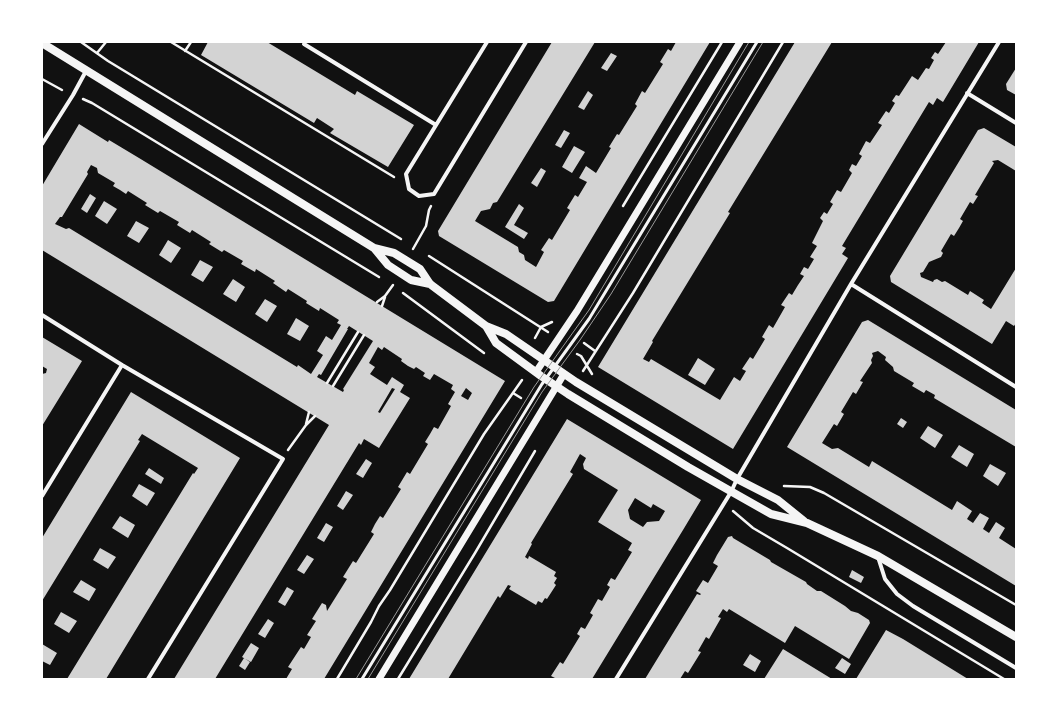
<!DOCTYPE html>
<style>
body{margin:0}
#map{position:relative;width:1058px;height:721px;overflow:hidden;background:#111;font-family:"Open Sans",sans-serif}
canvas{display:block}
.frame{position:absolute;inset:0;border:43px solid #fff;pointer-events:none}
</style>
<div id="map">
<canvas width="1058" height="721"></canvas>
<div class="frame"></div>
</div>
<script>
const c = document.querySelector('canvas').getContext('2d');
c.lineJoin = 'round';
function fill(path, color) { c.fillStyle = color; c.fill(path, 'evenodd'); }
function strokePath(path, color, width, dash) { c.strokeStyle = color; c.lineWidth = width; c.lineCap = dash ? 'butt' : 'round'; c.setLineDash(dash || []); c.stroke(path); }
fill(new Path2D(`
 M208,42H267L355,95L357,91L414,125L388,167L330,133L334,129L317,118L314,123L201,55Z
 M552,42H595L497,202L493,203L490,209L481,211L475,221L518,247L519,252L524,255L525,260L536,267L544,252L541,250L549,238L552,240L570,210L567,208L575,195L578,197L587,182L579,178L586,166L596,173L611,148L609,147L617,134L619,135L637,106L635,104L642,91L645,93L663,64L660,62L668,49L671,51L676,42H710L554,301L548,302L439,236L438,231Z
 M795,42H832L728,212L730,213L652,341L653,342L643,359L649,362L651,359L720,400L734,377L740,381L746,371L742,369L750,357L753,359L765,339L762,337L769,325L773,328L785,307L781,305L789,293L792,295L798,285L804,276L800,274L804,267L808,269L814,259L810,257L817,246L812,243L823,221L820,218L824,212L827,214L833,204L830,202L837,190L841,192L852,173L849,170L852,164L856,166L862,156L859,154L866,141L870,143L882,125L878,123L886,111L889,113L895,103L892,101L896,95L899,96L912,76L918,80L926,68L929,69L934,60L931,58L935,52L938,54L946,42H979L943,102L937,98L933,105L929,102L909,135L842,246L846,248L842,254L848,258L733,449L598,367Z
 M611,53L617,56L607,71L601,68Z
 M1016,68V95L1007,90L1006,84Z
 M588,91L593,95L584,110L578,107Z
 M79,124L108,142L109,140L139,158L505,381L324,679H286L292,669L288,667L301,647L304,649L311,637L307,635L316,621L312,619L322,603L326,605L327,611L347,579L343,577L353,561L356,563L374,534L371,532L375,524L380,516L383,518L401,489L398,487L407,472L410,474L428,444L425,442L430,434L434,427L438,429L451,406L448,404L455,392L451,389L453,385L434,374L430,380L423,376L425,373L416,367L414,369L408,366L401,361L402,359L384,347L382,350L378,347L369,363L375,367L370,374L387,385L392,377L404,385L400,392L410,398L379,448L364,439L361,445L359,443L215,679H174L329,425L42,250V186ZM91,165L97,168L98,173L115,183L113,186L120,190L126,194L128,191L147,203L145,205L158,213L160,211L179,222L177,225L190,233L192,230L211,242L209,244L222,252L224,250L243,261L241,264L255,272L256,269L275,281L273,283L286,292L288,289L307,301L306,303L319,311L320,308L339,320L337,323L341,325L332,340L326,336L317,351L323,355L311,374L298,365L297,367L69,228L66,229L55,224L60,217H62L88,174L87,172ZM349,326L373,341L343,389L344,390L343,392L317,377L319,374L321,375L348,329H347ZM392,388L395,389L380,413L378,412ZM466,388L472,393L468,400L461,396Z
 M984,128L1016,147V171L998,160L992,161L994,163L975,195L978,196L973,204L970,202L960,219L963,221L959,228L954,236L951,234L941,251L943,253L941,257L929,262L923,272L920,273L921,277L933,282L934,280L937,279L942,282L945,281L968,295L970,291L984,300L982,303L991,309L1016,268V323L1014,326L1006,321L992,344L891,282L890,276L978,130Z
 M564,130L570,133L561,148L555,145Z
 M574,146L585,152L572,173L562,167Z
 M541,168L546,171L537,187L531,183Z
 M90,194L96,198L87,213L81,209Z
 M104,201L117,209L107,224L95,216Z
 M519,204L524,208L514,225L528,233L524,239L505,227Z
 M136,221L149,228L139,243L127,236Z
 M168,240L181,248L171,263L159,255Z
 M200,260L213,267L203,282L191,275Z
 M233,279L245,287L236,302L223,294Z
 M265,299L277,306L267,322L255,314Z
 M296,318L309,326L300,341L287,334Z
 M868,320L1016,410V447L934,398L935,395L926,390L924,393L912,386L914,383L894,371L893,367L885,360L886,357L878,351L872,353L873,356L871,360L872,363L860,381L863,382L856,394L853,392L841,412L844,414L837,426L834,424L822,443L832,449L838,448L869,467L872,461L952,510L957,501L972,511L967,519L973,523L980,513L989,518L983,529L989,533L996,522L1005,528L999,538L1016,549V586L787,447L862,322Z
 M42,337L82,361L42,426V374L46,373L47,369L42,366Z
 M698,358L715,369L705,385L688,375Z
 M131,392L240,458L106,679H67L193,473L194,474L198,468L142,434L138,440L140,441L42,601V538Z
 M901,418L907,422L903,428L897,424Z
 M567,419L701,500L683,530L592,679H554L555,678L551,676L560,662L563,664L580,636L577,634L581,627L585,629L593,615L590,613L598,599L602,601L610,587L607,585L611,578L615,580L632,552L628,550L632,543L598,522L618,490L584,469L583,464L586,458L580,454L570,472L573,474L531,543L532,544L525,557L528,559L529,556L556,572L554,576L557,578L554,583L556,585L547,599L545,598L542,603L538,601L536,605L509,589L511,586L508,585L500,598L498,596L448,679H409ZM635,498L651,508L653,504L665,511L659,521L647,522L643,527L630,519L628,510Z
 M928,426L943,435L935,448L920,438Z
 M959,445L974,454L967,467L951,457Z
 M366,459L372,463L363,478L356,474Z
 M990,464L1006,473L998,486L983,476Z
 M149,468L164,478L161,484L145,474Z
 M139,484L155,493L147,506L132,496Z
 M346,491L353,495L343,510L337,506Z
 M120,516L135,525L128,538L112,528Z
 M326,523L333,527L324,542L317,538Z
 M732,536L733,538L770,560L771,562L806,582L807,584L817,591H821L845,606L851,611L858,613L869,620L870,623L849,659L795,626L785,643L729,609L727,612L723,609L718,617L721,618L709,639L706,637L698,651L701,652L688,673L685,671L680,679H645L697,594L700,595L701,594L696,591L703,580L708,583L718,566L713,563L717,555L728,537Z
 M100,548L116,557L108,569L93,560Z
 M307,555L314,559L304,574L297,570Z
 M852,570L864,577L861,583L849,577Z
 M81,580L96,589L89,601L73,592Z
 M287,587L294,591L285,606L278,602Z
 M61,612L77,621L69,633L54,624Z
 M268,619L274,623L265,638L258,634Z
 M886,630L903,639L968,679H856Z
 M251,643L259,648L251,662L242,657Z
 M42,644L57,653L50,665L42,661Z
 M783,649L832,679H764Z
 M750,654L761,661L755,672L743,665Z
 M244,658L250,662L245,670L239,666Z
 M842,658L851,664L845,674L835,668Z`), '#d3d3d3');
strokePath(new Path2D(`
 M81,42L108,61L401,239
 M171,42L394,177
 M185,51L191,42
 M97,53L106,42
 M42,79L62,90
 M83,99L92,103L379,277
 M623,206L722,42
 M413,249L426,226L429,210L431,206
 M429,256L548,332
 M403,293L484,353
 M377,302L385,296L393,285
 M382,306L385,297
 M535,338L541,327L552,322
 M584,343L595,351
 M577,354L581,356L592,374
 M583,371L633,293L783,42
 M327,383L358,332
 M333,386L364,335
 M513,393L521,398
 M306,424L309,412
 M288,450L306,425L315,416
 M784,486L810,487L824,493L1016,605
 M733,511L753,528L787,548L1004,679
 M337,679L371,622L379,606L390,590L484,434L522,380
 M398,679L475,553L535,451`), '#f5f5f5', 2.5);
strokePath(new Path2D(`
 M362,679L542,384L589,319L757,42`), '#f5f5f5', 3);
strokePath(new Path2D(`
 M487,42L406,174L409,189L419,196L434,194L526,42
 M304,44L436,125
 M967,93L1016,123
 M42,144L73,95L86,71
 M851,284L1016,387
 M42,315L122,365L283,459L148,679
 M42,496L122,365
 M878,557L885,579L897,594L913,606L1016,668
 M616,679L731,492L737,479L851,284L999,42`), '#f5f5f5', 4);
strokePath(new Path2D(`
 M536,372L577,311L740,42
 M379,679L564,374`), '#f5f5f5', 7);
strokePath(new Path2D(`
 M42,43L374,248L388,265L411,280L430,284
 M374,248L394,253L420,269L430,284L486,326L506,334L576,382L737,479L778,500L804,521
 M486,326L496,343L541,376L568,394L688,467L771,514L807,523L878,556L1016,637`), '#f5f5f5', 8);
strokePath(new Path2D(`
 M356,679L534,387L589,310L749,42
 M368,679L542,392L580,340L611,294L763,42`), '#9a9a9a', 1);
</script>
